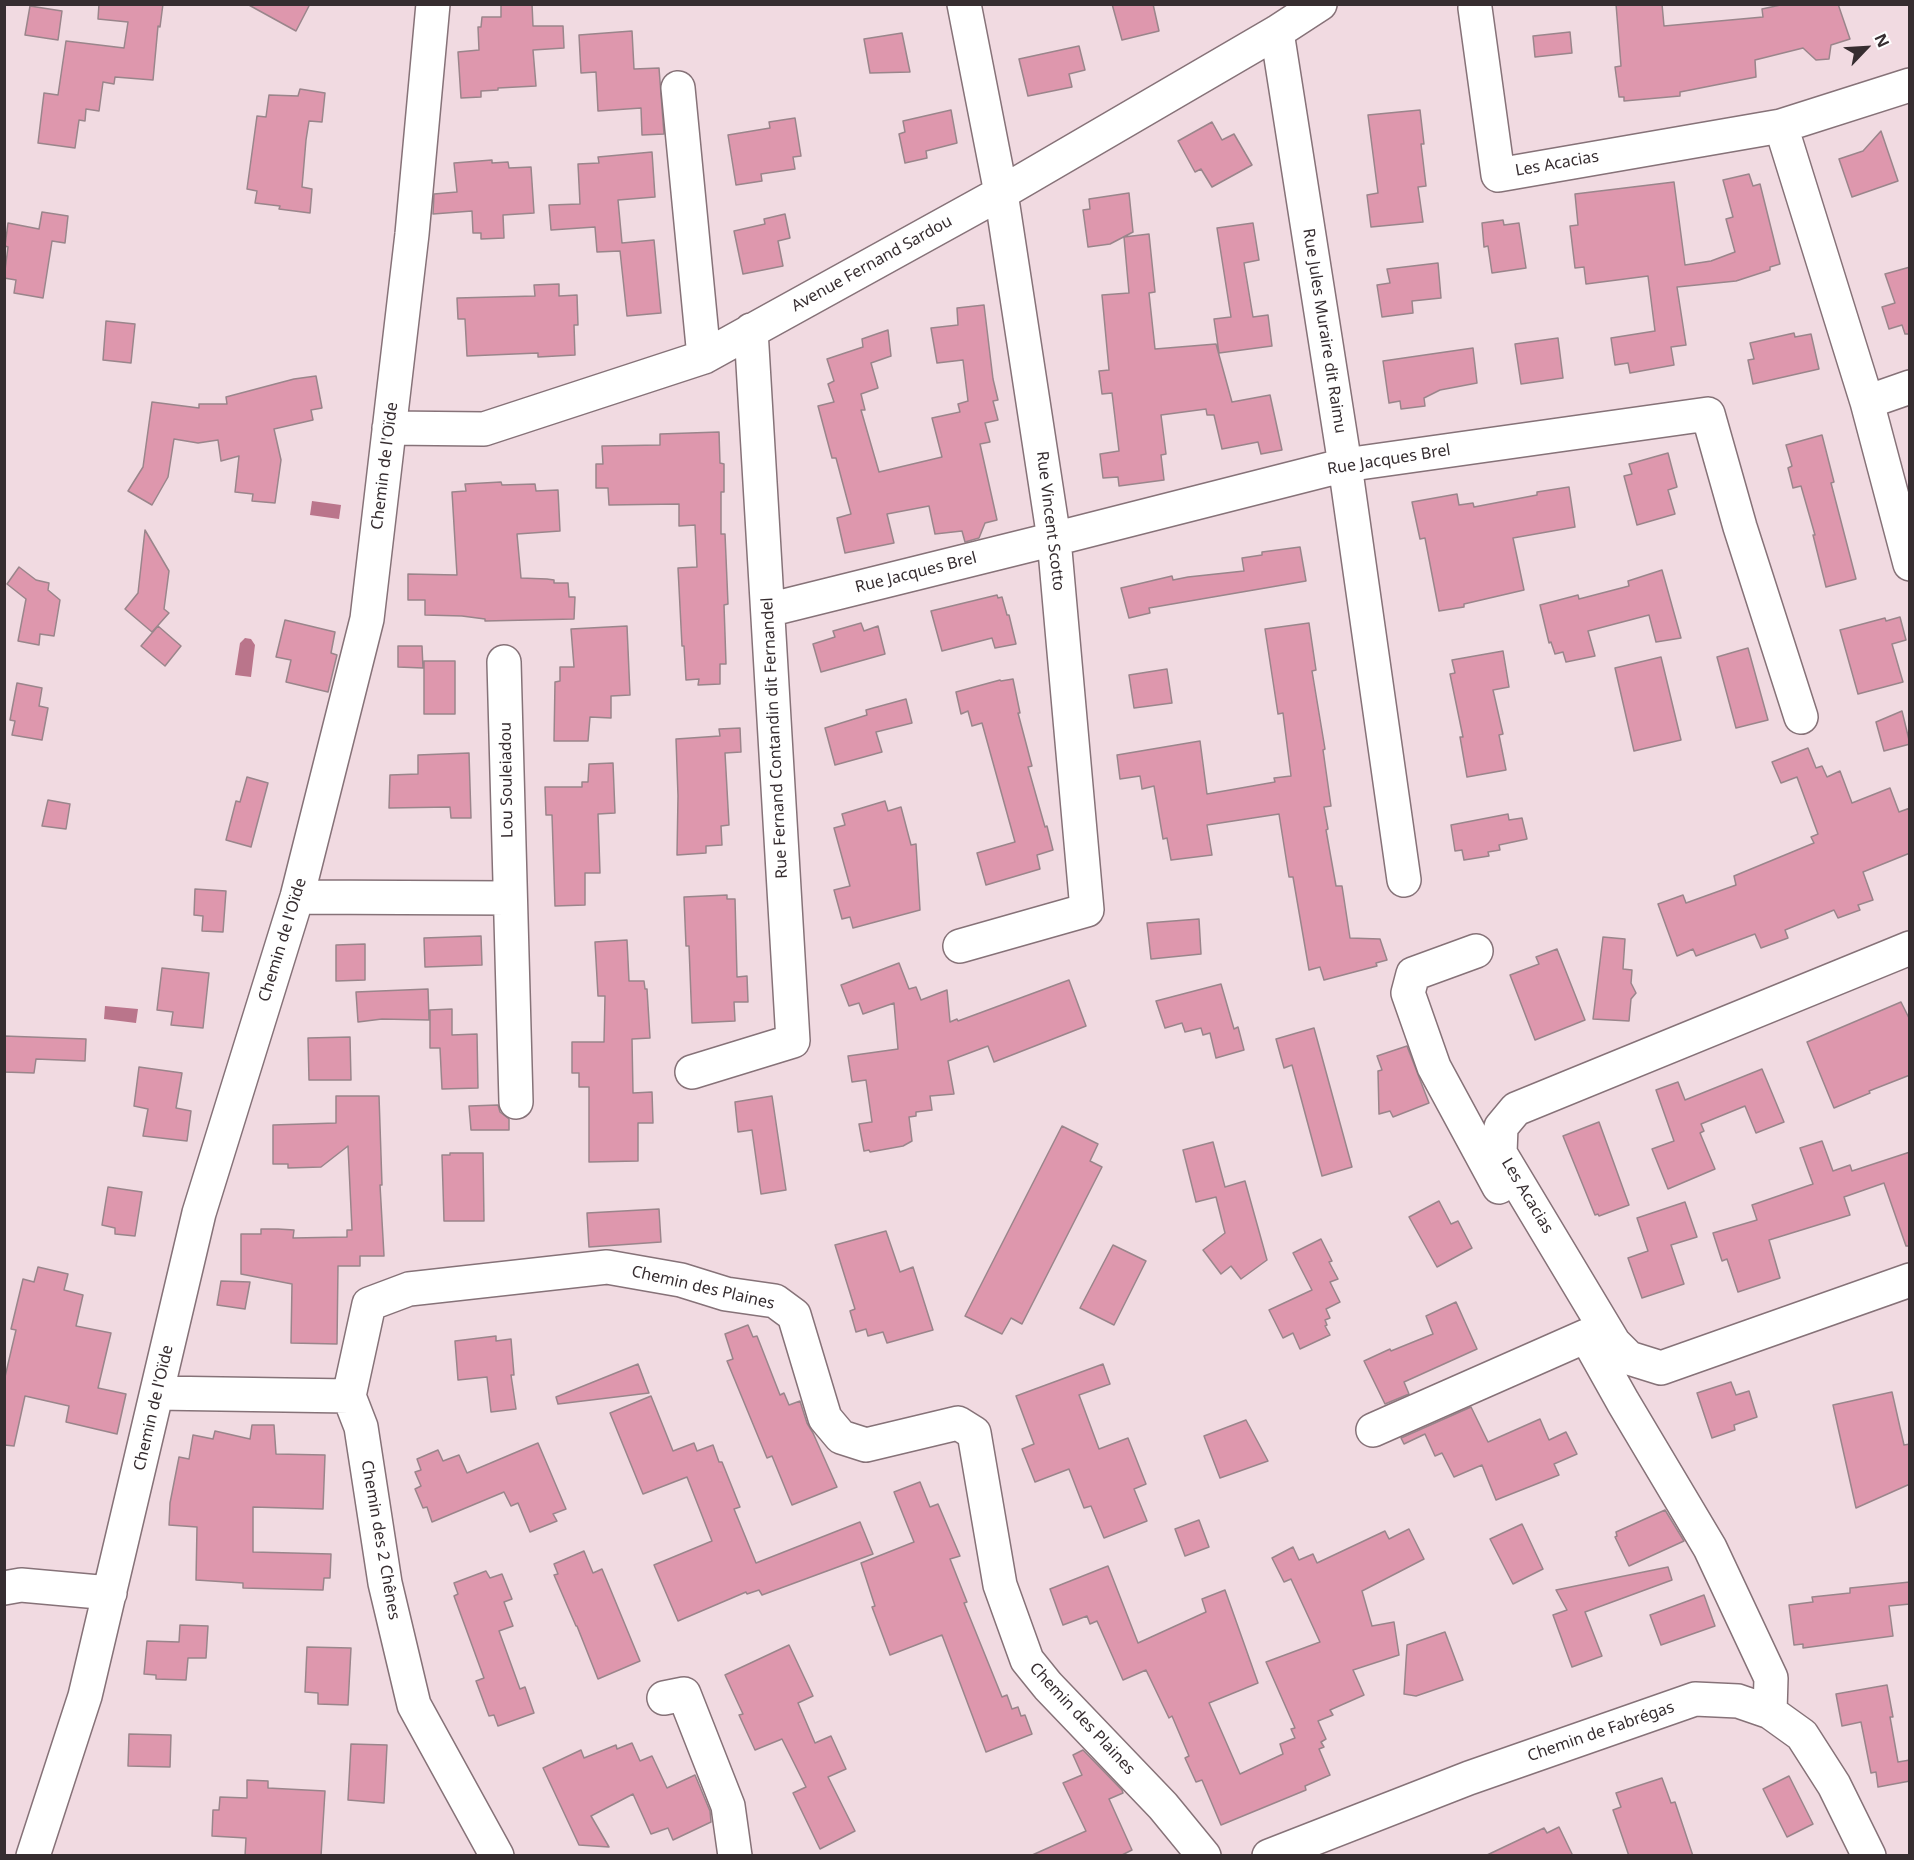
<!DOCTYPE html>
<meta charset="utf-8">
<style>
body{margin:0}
#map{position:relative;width:1914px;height:1860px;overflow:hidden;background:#f1dae1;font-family:"Noto Sans",sans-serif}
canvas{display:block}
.frame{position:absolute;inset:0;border:6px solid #362d30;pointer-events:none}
.north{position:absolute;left:1836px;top:18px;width:60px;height:60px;-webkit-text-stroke:4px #fff;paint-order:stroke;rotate:65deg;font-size:16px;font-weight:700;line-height:24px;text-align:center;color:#362d30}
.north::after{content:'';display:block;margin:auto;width:21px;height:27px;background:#362d30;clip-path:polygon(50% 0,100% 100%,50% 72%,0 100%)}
</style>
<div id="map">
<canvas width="1914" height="1860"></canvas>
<div class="frame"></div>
<div class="north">N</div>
</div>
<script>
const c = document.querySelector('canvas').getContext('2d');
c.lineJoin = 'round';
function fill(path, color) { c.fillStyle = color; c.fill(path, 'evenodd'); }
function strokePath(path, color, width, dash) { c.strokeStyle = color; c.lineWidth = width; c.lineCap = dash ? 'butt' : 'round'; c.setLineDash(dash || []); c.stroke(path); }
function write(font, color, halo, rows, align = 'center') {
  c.font = font + ' "Noto Sans",sans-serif'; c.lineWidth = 4.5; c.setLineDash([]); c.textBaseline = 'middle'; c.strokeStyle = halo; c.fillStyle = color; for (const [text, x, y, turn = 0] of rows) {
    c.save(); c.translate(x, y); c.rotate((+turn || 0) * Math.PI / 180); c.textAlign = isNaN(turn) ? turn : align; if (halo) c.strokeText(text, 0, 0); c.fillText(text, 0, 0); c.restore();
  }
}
fill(new Path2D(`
 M312,501L341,505L339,519L310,515Z
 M245,638L251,639L255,645L251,677L235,675L240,643Z
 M105,1006L138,1009L136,1023L104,1019Z`), '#ba758b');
const building = new Path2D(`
 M99,4H163L160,27L158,26L153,80L115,77L114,84L103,82L99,111L86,109L85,121L79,120L75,148L38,143L44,93L58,95L66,41L124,48L128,22L98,19Z
 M247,4H310L296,31Z
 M501,4H532L533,26H563L564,48L533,50L536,86L498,88V90L481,91V97L461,98L458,52L479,50L478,27H481L482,17H501Z
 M1112,4H1153L1159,31L1122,40Z
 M1616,4H1662L1664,26L1763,17L1762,9L1785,4H1838L1850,39L1831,45L1829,59L1816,60L1803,48L1755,60L1756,77L1680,92V96L1624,101V97H1619L1615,67L1621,66Z
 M30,6L62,11L58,40L25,35Z
 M632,31L634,69L659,68L664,134L642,135L641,108L598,111L596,72L581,73L579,35Z
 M1570,32L1572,53L1535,57L1533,36Z
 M902,33L910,72L870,73L864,39Z
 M1079,46L1085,70L1069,74L1072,87L1028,96L1019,59Z
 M300,89L325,93L322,122L309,121L306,140L302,187L312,189L310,213L279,209L280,206L255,203L257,191L247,189L257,116L266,117L269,95L298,96Z
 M951,110L957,143L926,151L927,158L905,163L899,134L905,132L903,121Z
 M1420,110L1424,144H1421L1426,186L1418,187L1423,222L1371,227L1367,195L1378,193L1368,115Z
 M795,118L801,156L793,157L795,169L761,174L762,181L736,185L728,135L770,128L769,122Z
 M1212,122L1222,140L1234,134L1252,165L1212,187L1201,169L1195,172L1178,141Z
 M1881,131L1898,181L1852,197L1839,159L1863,151Z
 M652,152L655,197L618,200L622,243L654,240L661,313L627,316L620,251L597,252L595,227L551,230L549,205L580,204L578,164L599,163L598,157Z
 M492,160V163L508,162L509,168L531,167L534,213L503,215L504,238L481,239V233H473L472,211L433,214L434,194L457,192L454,163Z
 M1749,174L1753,186L1760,184L1780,264L1770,267V270L1736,281L1677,287L1686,345L1671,347L1674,365L1630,373L1628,363L1615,365L1611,338L1655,331L1648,276L1586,284L1584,267L1575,268L1570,226L1578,225L1575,194L1674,182L1685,265L1711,261L1735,252L1726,219L1733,217L1723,180Z
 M1129,193L1133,232L1110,244L1088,247L1083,210L1090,209L1089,199Z
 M42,212L68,216L65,243L52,241L43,298L14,293L16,280L4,278L8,247L5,246L8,223L39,229Z
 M785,214L790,238L778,241L783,266L743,274L734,231L765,224L764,219Z
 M1503,220L1504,225L1519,223L1526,268L1492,273L1488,246L1484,247L1482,223Z
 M1253,223L1259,260L1244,263L1253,317L1268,315L1272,346L1219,353L1214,319L1231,317L1217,228Z
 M1149,234L1155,292L1149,293L1155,349L1216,344L1232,402L1270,395L1282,450L1261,454L1258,442L1222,449L1214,415H1207L1206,409L1161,415L1166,454L1161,455L1164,480L1119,486L1118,477L1103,478L1100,454L1119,451L1112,393L1102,394L1099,371L1109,370L1102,295L1129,293L1124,237Z
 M1438,263L1441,298L1412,301L1413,313L1382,317L1377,285L1390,283L1387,269Z
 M1910,267V334H1905L1902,325L1889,329L1882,307L1895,303L1885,274Z
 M559,284V296L577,295L578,325H574L575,355L538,357V353L467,356L465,319H458L457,298L535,296L534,285Z
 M984,305L993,379L998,400L993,401L998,420L985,423L990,442L980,444L997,520L985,523L979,538L965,542L962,531L935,534L929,506L887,514L894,543L845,553L837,518L851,514L836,458H832L818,406L834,402L828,384L834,381L827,359L863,347L862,339L888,330L891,356L871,363L878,388L861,394L865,410H861L879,472L942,457L932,418L960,412L958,404L968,401L963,360L937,363L931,328L958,325L957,308Z
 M106,321L135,324L131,363L103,360Z
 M1794,333L1795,337L1811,334L1819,369L1753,384L1748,360L1754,359L1750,343Z
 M1558,338L1563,378L1521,384L1515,344Z
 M1473,348L1477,383L1440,390L1424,398L1425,406L1401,409L1400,401L1389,403L1383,361Z
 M316,376L322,408L311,410L313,420L274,429L281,460L275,503L252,501L253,494L235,492L239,456L221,461L218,440L198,443L174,439L168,477L152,505L128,491L143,467L152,402L199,408V404H227L226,397L294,379Z
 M719,432L720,463L724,464V492H721V534H725L728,604L724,605L726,664H720V684L698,685L699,679L686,680L684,646H682L678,568L697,567L695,525L679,526V504L609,505L608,488H596V464H603L602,446L660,445V434Z
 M1822,435L1834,482L1831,483L1856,579L1826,587L1813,535H1815L1801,486L1793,488L1788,468L1792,466L1786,445Z
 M1668,453L1677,487L1668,490L1675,514L1637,525L1624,476L1632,474L1629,464Z
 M501,482L502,485L535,484L536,491L558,490L560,531L517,534L521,578L547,579L554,580V583H568L569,597H575L574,619L485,621V619L462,616L425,615V600H408V574L457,575L452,492L466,491L465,484Z
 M1569,487L1575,527L1513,538L1524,590L1464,604V607L1439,611L1425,538L1420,539L1412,502L1457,494L1459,505L1473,503L1474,507L1537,495V492Z
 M145,530L169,571L164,609L169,613L152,632L125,609L138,593Z
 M1300,547L1306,581L1149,608L1150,613L1129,618L1121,588L1172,576L1173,580L1188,577L1244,571L1242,558L1262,555V552Z
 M19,567L36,580L49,583L48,590L60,600L54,636L40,634L39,645L18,641L26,599L7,584Z
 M1662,570L1681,638L1656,642L1649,615L1588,631L1595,656L1566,662L1563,652L1555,654L1551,642L1549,643L1540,605L1578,595L1579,599L1629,586L1628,581Z
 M997,595L998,598L1002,597L1007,615H1009L1016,644L995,648L992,638L942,651L931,611Z
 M1900,617L1906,640L1892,644L1903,682L1858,694L1840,630L1885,618L1886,621Z
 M285,620L335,632L331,653L337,655L328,692L286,682L291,660L276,657Z
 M861,623L864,631L878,626L885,654L821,672L813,644L835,637L833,631Z
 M1309,623L1316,670L1312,671L1325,749L1323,750L1331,806L1324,807L1328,829L1326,830L1336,886H1342L1350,938L1380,939L1387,960L1376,963L1377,966L1324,980L1320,967L1309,970L1293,877H1289L1279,814L1207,825L1212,855L1171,860L1167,838L1163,839L1154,786L1142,789L1140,776L1120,779L1117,755L1200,741L1207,794L1275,782L1274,778L1291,776L1283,713L1278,714L1265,629Z
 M158,626L181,646L165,666L141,646Z
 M627,626L630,695L611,696V718L590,717L588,741H554L555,682L560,681V667H574L571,629Z
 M398,646H422L423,668L398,667Z
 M1748,648L1768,720L1736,728L1717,657Z
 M1503,651L1509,687L1493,690L1503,734L1499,735L1506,770L1467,777L1460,737H1463L1450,674L1455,673L1452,660Z
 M1661,657L1681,740L1634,751L1615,668Z
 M424,661H455V714H424Z
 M1167,669L1172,703L1134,708L1129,675Z
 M1013,679L1020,713H1018L1032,766L1028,767L1045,827L1047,826L1053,850L1037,855L1040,869L986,885L977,853L1015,842L982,723L972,726L968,711L961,714L956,692L1000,680L1001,681Z
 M17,683L42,688L39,706L48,708L42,740L12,735L15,721L10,720Z
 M906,699L912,723L876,732L882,752L835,765L825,728L867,715L866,710Z
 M1902,711L1910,744L1884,751L1876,722Z
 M740,728L741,752L725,753L729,825L721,826L722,845L706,846V853L677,855L678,796L676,739L720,736L719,729Z
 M1808,748L1816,768L1822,766L1827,777L1840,771L1852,803L1890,788L1899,812L1910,808V853L1863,872L1873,900L1858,905L1860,910L1838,918L1834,910L1785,930L1788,938L1761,948L1755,934L1696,956L1693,949L1677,956L1658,904L1683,895L1686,903L1736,885L1734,876L1814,843L1811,837L1818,834L1797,777L1781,783L1772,762Z
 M469,753L471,818H451L450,807L389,808L390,775L418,774V755Z
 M613,763L615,813L598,814L600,873H585V905L555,906L552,815H546L545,787H582V782H588L589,764Z
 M247,777L268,783L251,847L226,840L236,801L240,802Z
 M48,800L70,804L66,829L42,826Z
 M885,801L888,811L901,807L911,845L916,844L920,910L853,928L850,917L842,919L834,890L850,886L834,828L845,825L842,814Z
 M1508,814L1509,820L1522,818L1527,839L1499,845L1500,850L1488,852L1489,856L1464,860L1462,850L1455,851L1451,825Z
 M195,889L226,891L223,932L202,931L203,916L194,915Z
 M727,895V899H735L737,977L747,976L748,1002H734L735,1021L692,1023L689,946H686L684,897Z
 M1199,919L1201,954L1151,959L1147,923Z
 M481,936L482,965L425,967L424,938Z
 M1603,937L1625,939L1623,969L1632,970L1631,983L1636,993L1631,999L1629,1021L1593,1019Z
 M627,940L629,981H644L645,989H647L650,1038L632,1039L633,1093L652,1092L653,1123H638V1161L589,1162V1087H579V1073H572V1042H604L605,996H598L595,942Z
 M365,944V980L336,981V945Z
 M1557,949L1585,1020L1535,1040L1510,975L1539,964L1536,957Z
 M899,963L909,989L916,987L921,1000L947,990L950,1022L957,1019L958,1021L1069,980L1086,1026L994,1062L988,1046L948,1061L954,1094L930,1096L932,1110L916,1112V1116L909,1117L912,1141L903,1146L870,1152L869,1150L864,1151L859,1124L872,1122L866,1080L852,1082L848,1056L898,1049L894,1003L863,1014L859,1003L849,1006L841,985Z
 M162,968L209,973L203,1028L171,1025L173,1012L157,1010Z
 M1221,984L1234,1029L1238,1027L1244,1050L1216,1058L1210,1033L1203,1035L1201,1028L1185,1032L1182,1023L1165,1028L1156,1001Z
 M428,989L429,1020L382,1019L358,1022L356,992Z
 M1901,1002L1910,1020V1075L1869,1091L1870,1093L1834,1108L1807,1042Z
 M452,1009V1035L477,1034L478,1088L442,1089L440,1048H430V1010Z
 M1314,1028L1352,1167L1322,1176L1292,1065L1284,1068L1276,1039Z
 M4,1036L86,1039L85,1061L36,1059L34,1073L4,1072Z
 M350,1037L351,1080H309L308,1038Z
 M1407,1046L1429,1103L1393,1117L1390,1111L1379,1114L1378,1071L1382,1070L1377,1056Z
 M139,1067L182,1073L176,1108L191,1111L187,1141L143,1136L148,1109L134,1106Z
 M1762,1069L1784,1122L1756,1133L1745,1106L1701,1124L1704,1131L1700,1133L1715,1169L1668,1189L1652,1149L1674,1141L1656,1090L1678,1082L1685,1100Z
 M336,1096H379L382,1185H380L384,1256H360V1266H338L337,1344L291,1343L292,1284L241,1274V1234H261V1229H278L294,1230L293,1238L347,1237V1230H352L348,1146L321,1167L288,1168V1164H273V1125L336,1123Z
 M772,1096L786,1190L761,1194L752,1130L738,1132L735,1102Z
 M498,1105L500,1112L509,1119V1130H471L469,1106Z
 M1599,1122L1629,1205L1599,1216L1598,1214L1595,1215L1563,1136Z
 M1062,1126L1098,1144L1090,1161L1102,1167L1022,1324L1011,1318L1002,1334L965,1316Z
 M1822,1141L1833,1171L1850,1165L1852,1171L1910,1152V1246H1906L1884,1183L1844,1197L1850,1215L1769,1240L1780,1278L1738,1292L1727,1259L1722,1261L1713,1233L1757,1220L1752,1205L1813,1184L1800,1148Z
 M1213,1142L1225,1187L1245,1181L1267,1260L1241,1279L1231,1266L1221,1274L1203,1250L1225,1233L1216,1197L1196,1202L1183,1150Z
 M450,1153H483L484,1221H444L442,1155H450Z
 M108,1187L142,1192L135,1236L115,1234V1228L102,1225Z
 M1439,1201L1451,1224L1458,1221L1472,1248L1437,1267L1409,1217Z
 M1685,1202L1697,1237L1671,1245L1684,1284L1642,1298L1628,1258L1648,1251L1637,1218Z
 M659,1209L661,1242L589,1247L587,1213Z
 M886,1231L900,1272L913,1267L933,1330L887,1343L883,1332L868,1336L866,1329L856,1332L850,1311L855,1309L835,1245Z
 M1321,1239L1332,1261L1329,1262L1338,1279L1330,1282L1340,1302L1326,1309L1330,1318L1325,1320L1327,1325L1325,1326L1330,1335L1300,1349L1293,1333L1283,1338L1269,1310L1312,1290L1293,1253Z
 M1113,1245L1146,1261L1114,1325L1080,1308Z
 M38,1267L68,1274L64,1290L83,1295L76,1326L111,1333L98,1388L126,1394L117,1434L66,1422L69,1406L25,1396L14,1446L4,1445V1381L16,1330L11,1329L23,1279L34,1282Z
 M221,1281L250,1282L245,1309L217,1305Z
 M1456,1302L1477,1349L1404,1382L1409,1394L1385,1404L1364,1361L1390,1349L1391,1351L1433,1334L1426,1316Z
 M748,1325L753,1337L757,1336L780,1395L784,1393L789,1405L800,1401L807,1423L813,1433L837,1487L792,1505L772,1456L767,1458L727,1361L733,1359L725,1334Z
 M496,1336V1341L511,1339L514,1375H511L516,1409L491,1412L487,1377L458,1380L455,1341Z
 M638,1364L649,1393L558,1404L556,1397Z
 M1103,1364L1110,1384L1079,1395L1099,1449L1128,1438L1146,1484L1134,1489L1147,1521L1104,1538L1091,1506L1084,1508L1069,1469L1035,1482L1022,1449L1034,1444L1016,1396Z
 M1731,1382L1736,1395L1749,1391L1757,1417L1734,1425L1735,1430L1712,1438L1697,1393Z
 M1892,1392L1904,1445L1910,1444V1484L1856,1508L1833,1405Z
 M651,1396L673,1451L694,1443L697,1451L713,1445L719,1462H722L740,1507L734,1509L756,1563L860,1522L873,1554L762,1595L759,1590L747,1594L746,1592L678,1621L654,1565L712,1541L687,1477L643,1494L610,1413Z
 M1471,1407L1488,1442L1540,1419L1549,1440L1566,1432L1577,1454L1554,1464L1559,1475L1496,1500L1482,1465L1454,1477L1442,1453L1435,1456L1425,1434L1404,1444L1401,1438Z
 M1246,1420L1268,1461L1220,1478L1204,1436Z
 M252,1425H274L276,1454L325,1455L323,1509L253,1507V1552L331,1554L330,1578H324L323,1590L243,1588V1583L196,1580L197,1527L169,1525L170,1503L179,1457L189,1459L193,1435L213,1439L215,1431L250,1439Z
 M538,1443L566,1509L553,1514L557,1521L530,1532L518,1503L511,1506L504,1492L432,1522L427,1507L423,1508L415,1489L421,1486L415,1472L421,1470L417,1459L438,1450L443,1461L459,1455L467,1473Z
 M920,1482L930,1507L938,1504L960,1556L950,1559L967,1602L964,1603L1002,1697L1007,1695L1012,1709L1018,1707L1021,1716L1025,1715L1032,1734L986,1752L942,1635L890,1655L872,1607L875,1606L861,1563L914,1542L894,1492Z
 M1665,1510L1684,1541L1629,1566L1615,1537L1617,1536L1616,1532Z
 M1199,1520L1209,1547L1185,1556L1175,1529Z
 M1522,1524L1543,1569L1513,1584L1490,1539Z
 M1409,1529L1424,1559L1362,1591L1372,1626L1394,1622L1399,1655L1353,1670L1364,1695L1330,1710L1333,1715L1318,1721L1326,1739L1321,1742L1324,1747L1319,1749L1330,1775L1305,1786L1306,1790L1221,1825L1202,1780L1196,1782L1185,1758L1189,1756L1172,1716L1169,1718L1146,1670L1123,1680L1097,1621L1090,1624L1087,1616L1063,1625L1050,1589L1108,1566L1138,1643L1206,1612L1202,1599L1225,1590L1258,1683L1209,1703L1240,1774L1283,1754L1280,1744L1295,1738L1291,1729L1295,1728L1266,1662L1320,1642L1291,1579L1284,1582L1272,1558L1293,1547L1299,1560L1313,1554L1317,1563L1385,1531L1389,1539Z
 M584,1551L593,1573L602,1569L640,1661L598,1679L577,1626H576L554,1575L558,1574L554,1564Z
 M1668,1567L1672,1580L1585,1612L1602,1656L1572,1667L1553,1615L1567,1610L1556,1590Z
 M486,1571L490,1578L502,1574L512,1599L504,1602L513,1626L499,1631L520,1689L525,1687L534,1713L498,1726L494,1715L489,1716L476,1681L484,1678L454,1596L458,1594L454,1583Z
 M1910,1582V1604L1889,1606L1893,1636L1803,1648V1644L1794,1645L1789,1605L1813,1602L1812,1597L1850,1593V1588Z
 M1704,1595L1715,1626L1661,1645L1650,1615Z
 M180,1625L208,1626L206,1658H188L186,1680L156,1679V1675L144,1674L147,1641L179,1642Z
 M1445,1632L1463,1680L1416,1696L1404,1694L1407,1645Z
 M789,1645L813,1696L798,1703L815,1743L831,1736L846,1769L828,1777L855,1831L820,1849L793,1793L806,1787L782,1739L755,1750L739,1715L743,1714L725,1675Z
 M307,1647L351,1648L348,1705L318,1704V1693L305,1692Z
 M1887,1685L1893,1717H1890L1898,1762L1910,1760V1781L1878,1787L1876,1772L1871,1773L1861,1722L1842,1726L1836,1694Z
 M129,1734L171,1735L170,1767L128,1766Z
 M632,1743L640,1761L652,1756L667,1788L695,1775L710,1811L711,1822L673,1840L668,1828L651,1834L633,1794L591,1816L609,1847L579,1845L543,1768L581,1750L584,1758L616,1745L617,1749Z
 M351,1744L387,1745L384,1803L348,1800Z
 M1083,1750L1122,1790L1123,1793L1109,1799L1132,1850L1120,1856H1030L1086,1831L1063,1783L1082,1775L1073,1755Z
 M1789,1776L1813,1824L1787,1837L1763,1789Z
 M1662,1778L1671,1803L1675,1802L1693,1856H1629L1613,1810L1621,1807L1616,1793Z
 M247,1780L268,1781V1788L325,1791L321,1856H245L246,1838L212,1836L213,1810H219L220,1797L247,1798Z
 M1559,1827L1573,1856H1485L1544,1828L1547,1833Z`);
fill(building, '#de97ad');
strokePath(building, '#9a858b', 1.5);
const minor = new Path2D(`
 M1475,8L1498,175L1781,126L1910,85
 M1277,32L1345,465L1404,880
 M678,88L704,357
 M1781,126L1867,402
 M1910,387L1867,402L1910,564
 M389,428L484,429L704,357L1001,193L1277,32L1320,4
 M768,610L1054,539L1345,465L1708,414L1740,527L1801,717
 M504,662L516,1102
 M297,897L509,898
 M960,946L1087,910L1054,539L1001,193L964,4
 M1910,948L1516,1109L1501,1127L1500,1153L1614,1343L1629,1358L1661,1368L1910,1280
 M1476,951L1413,974L1408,993L1434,1067L1499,1187
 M692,1072L793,1041L751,330
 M157,1393L349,1396
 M349,1396L369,1304L409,1289L607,1267L681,1280L726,1294L775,1301L794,1315L825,1418L841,1437L866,1445L958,1423L974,1433L1000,1585L1027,1660L1048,1686L1163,1806L1204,1856
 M349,1396L361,1427L385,1583L414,1705L497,1856
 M1373,1430L1586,1336L1623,1402L1710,1548L1771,1678L1770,1712
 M4,1588L21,1585L110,1593
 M664,1698L684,1694L728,1806L735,1856
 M33,1856L85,1696L199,1213L297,897L367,619L412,234L433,4
 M1269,1856L1469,1778L1695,1699L1738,1701L1770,1712L1802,1735L1834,1785L1869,1856`);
strokePath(minor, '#867278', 36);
strokePath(minor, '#fff', 33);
write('16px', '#362d30', '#fff', [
 ["Les Acacias",1557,164,-10],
 ["Avenue Fernand Sardou",872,264,-29],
 ["Rue Jules Muraire dit Raimu",1324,331,81],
 ["Rue Jacques Brel",1389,460,-9],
 ["Chemin de l'Oïde",385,466,-83],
 ["Rue Vincent Scotto",1050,521,83],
 ["Rue Jacques Brel",916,573,-14],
 ["Rue Fernand Contandin dit Fernandel",775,738,-93],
 ["Lou Souleiadou",507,780,-91],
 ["Chemin de l'Oïde",283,940,-73],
 ["Les Acacias",1527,1196,59],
 ["Chemin des Plaines",703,1288,13],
 ["Chemin de l'Oïde",154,1408,-77],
 ["Chemin des 2 Chênes",380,1540,80],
 ["Chemin des Plaines",1082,1719,47],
 ["Chemin de Fabrégas",1601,1732,-19]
]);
</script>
